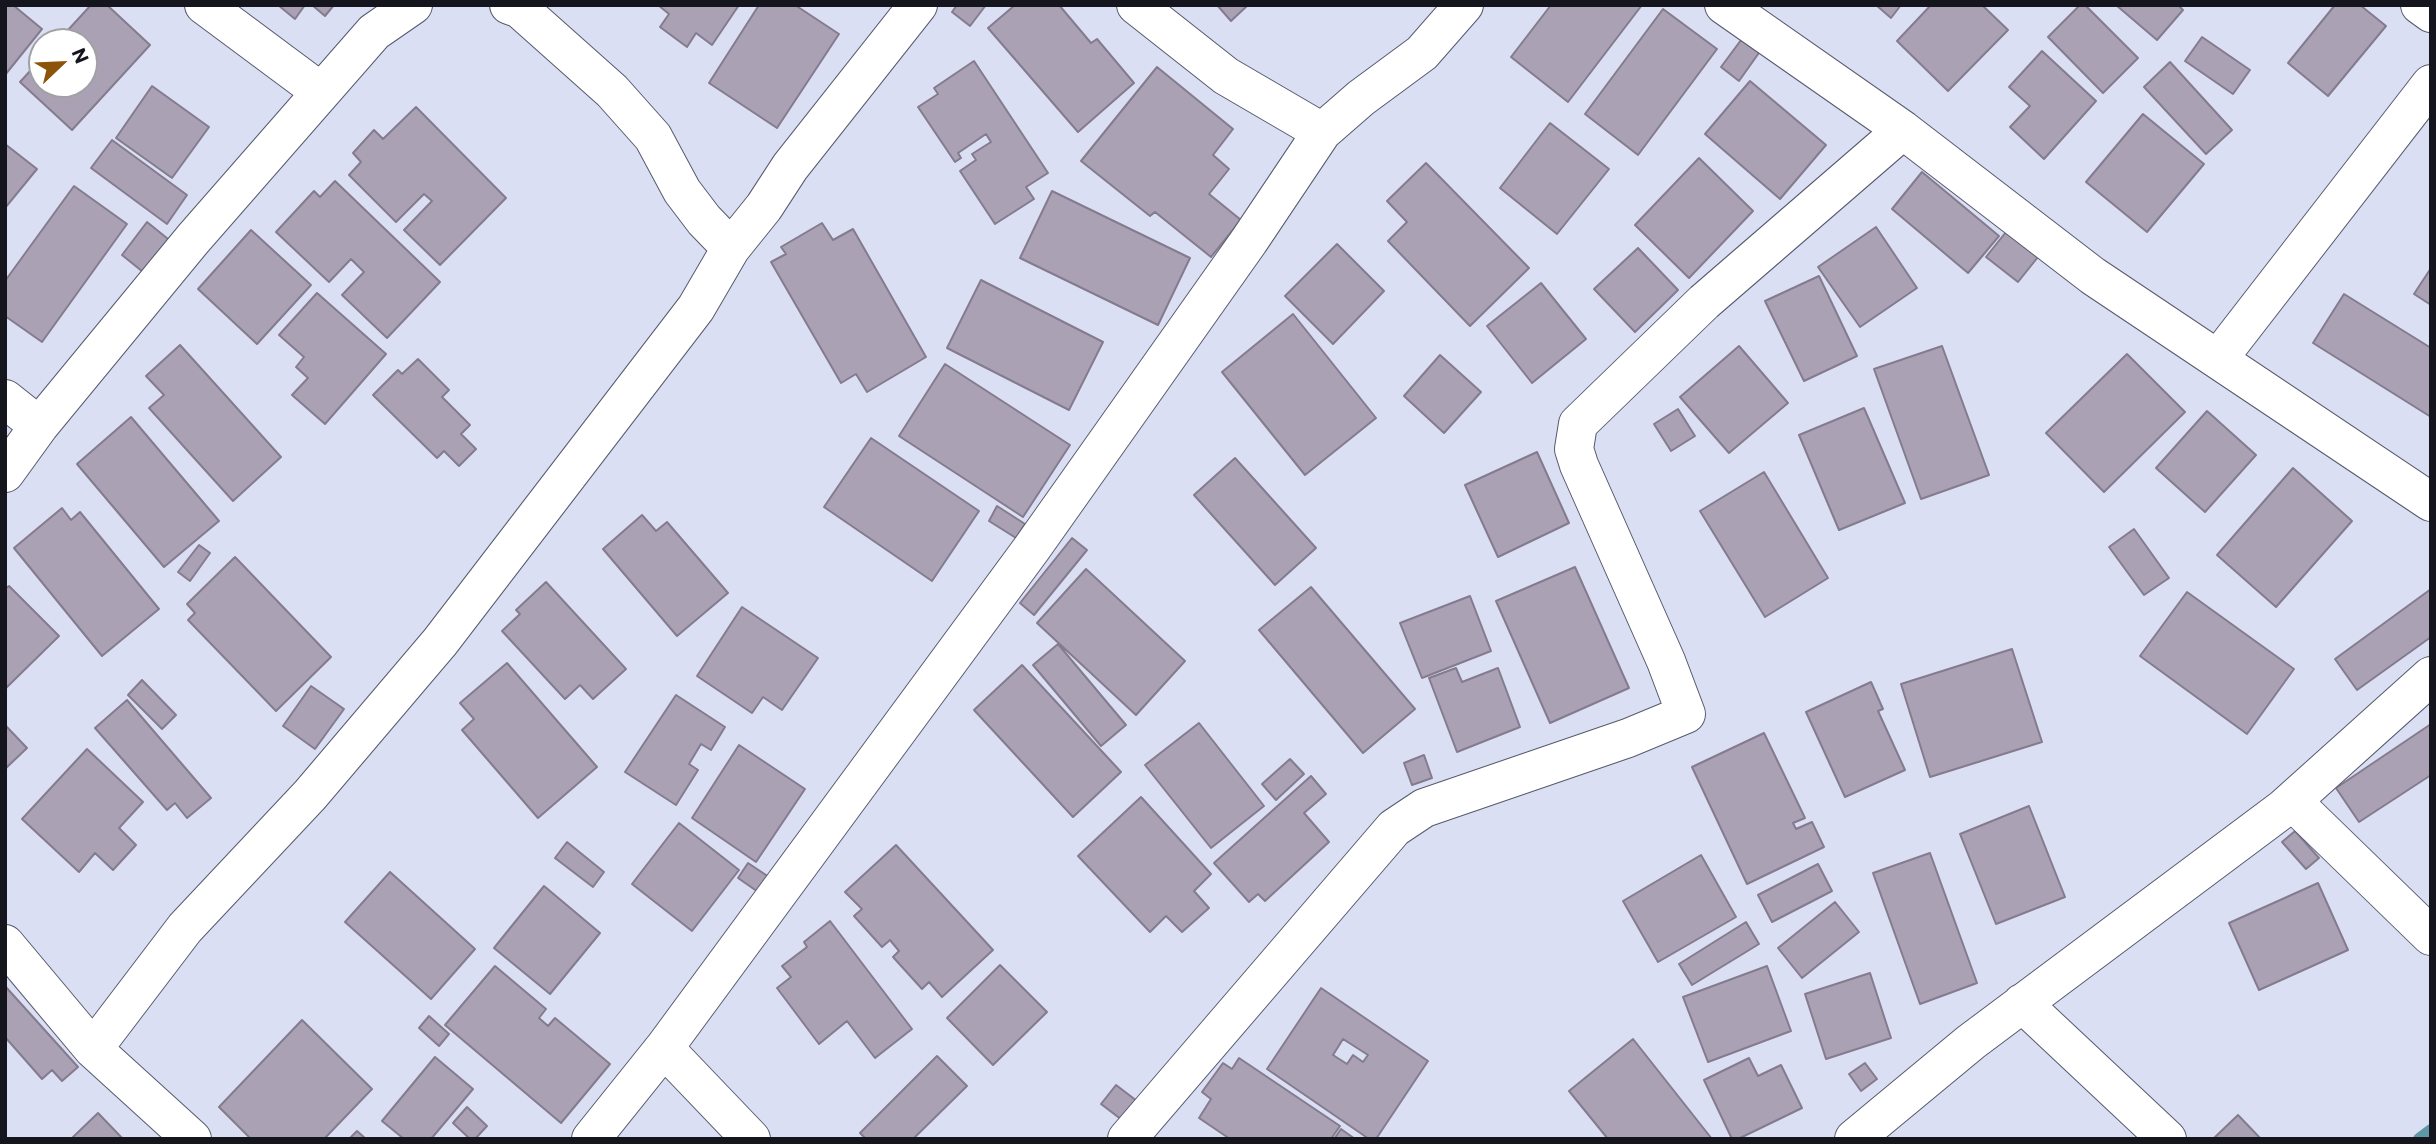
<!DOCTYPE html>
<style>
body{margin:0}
#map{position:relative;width:2436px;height:1144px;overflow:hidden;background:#dbdff4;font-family:Commissioner,sans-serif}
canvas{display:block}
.frame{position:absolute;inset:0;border:7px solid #14151d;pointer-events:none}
.north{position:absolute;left:28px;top:28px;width:70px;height:70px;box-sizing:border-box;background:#fff;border:2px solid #a1a1a5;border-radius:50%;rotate:67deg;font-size:19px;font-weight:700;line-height:28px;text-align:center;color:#14151d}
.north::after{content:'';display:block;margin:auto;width:24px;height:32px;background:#8c540a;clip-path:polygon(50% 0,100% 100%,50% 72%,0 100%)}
</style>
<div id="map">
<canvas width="2436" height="1144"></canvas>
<div class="frame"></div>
<div class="north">N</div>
</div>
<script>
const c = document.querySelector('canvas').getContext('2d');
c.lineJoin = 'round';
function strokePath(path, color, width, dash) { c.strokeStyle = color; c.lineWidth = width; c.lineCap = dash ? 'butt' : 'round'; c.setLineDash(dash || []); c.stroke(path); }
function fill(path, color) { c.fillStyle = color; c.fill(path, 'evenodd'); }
strokePath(new Path2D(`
 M2419,1139L2431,1130`), '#6097a7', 12);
const building = new Path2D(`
 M5,5H13L42,29L5,75Z
 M91,5H107L150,45L72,130L20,82L42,58V84H84V42H57Z
 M278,5H305L295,19Z
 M312,5H334L325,16Z
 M739,5L712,45L696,33L687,47L660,27L669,14L658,5Z
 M759,5H795L839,34L777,128L709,83Z
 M957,5H986L970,26L952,12Z
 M1015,5H1059L1091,43L1097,39L1134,83L1078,132L988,28Z
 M1217,5H1248L1231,21Z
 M1551,5H1642L1568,102L1511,57Z
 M1876,5H1901L1891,18Z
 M1931,5H1982L2008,30L1948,91L1897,41Z
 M2080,5H2085L2138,58L2103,93L2048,37Z
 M2116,5H2178L2183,10L2157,40Z
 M2335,5H2360L2386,26L2328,96L2288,63Z
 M1663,9L1717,49L1638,155L1585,114Z
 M1744,36L1761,50L1739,81L1721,67Z
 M2202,37L2250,70L2233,94L2185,61Z
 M2042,51L2096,101L2044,159L2010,127L2030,106L2009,87Z
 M974,61L1048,173L1026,187L1034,199L995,224L960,171L976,160L972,154L991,142L986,134L958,153L961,158L955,162L918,107L938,94L934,88Z
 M2170,62L2232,130L2206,154L2144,87Z
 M1157,67L1233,129L1213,155L1229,169L1209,194L1241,220L1211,257L1155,212L1150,216L1081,161Z
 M1750,81L1826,145L1780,199L1705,134Z
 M152,86L209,127L172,178L116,138Z
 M416,107L506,198L440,265L404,230L432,201L424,194L396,222L349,175L361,162L353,153L374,130L383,139Z
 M2143,114L2204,164L2147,232L2086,182Z
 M1550,123L1609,169L1557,234L1500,188Z
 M112,140L187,195L167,224L91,168Z
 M5,144L37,169L5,208Z
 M1699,158L1753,211L1689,278L1635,225Z
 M1426,163L1529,268L1470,326L1388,241L1407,222L1387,201Z
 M1922,172L1999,236L1968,273L1892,209Z
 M335,181L440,282L387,338L342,295L364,272L351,259L329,282L276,232L314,191L320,197Z
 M74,186L127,224L42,342L5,316V281Z
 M1052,191L1190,258L1158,325L1020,258Z
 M147,222L173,243L148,276L122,255Z
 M822,223L833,240L853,229L926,357L867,392L856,374L841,383L771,262L786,254L781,247Z
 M1876,227L1917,288L1860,327L1818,267Z
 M251,230L311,285L257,344L198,289Z
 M2006,232L2038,257L2018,282L1986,257Z
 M1337,244L1384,291L1333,344L1285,296Z
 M1638,248L1678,290L1635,332L1594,289Z
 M2431,268V305L2414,294Z
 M1819,276L1857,356L1804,381L1765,301Z
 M981,280L1103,342L1069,410L947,348Z
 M1541,283L1586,339L1532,383L1487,326Z
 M317,293L386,354L325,424L292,395L308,378L296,367L304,357L279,335Z
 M2344,294L2431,348V417L2313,343Z
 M1293,314L1376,418L1305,475L1222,372Z
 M180,345L281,457L233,501L149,408L164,395L146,376Z
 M1739,346L1788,403L1729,453L1680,397Z
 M1942,346L1989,475L1921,499L1874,369Z
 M2127,354L2185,412L2104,492L2046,433Z
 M1440,355L1481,392L1444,433L1404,396Z
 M418,359L449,390L442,397L470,425L461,434L476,449L459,466L444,451L437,458L373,395L398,370L402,374Z
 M945,364L1070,445L1023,517L899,436Z
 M1864,408L1905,503L1839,530L1799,435Z
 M1678,409L1695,436L1671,451L1654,424Z
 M2207,411L2256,455L2205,512L2156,468Z
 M131,417L219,521L164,567L77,464Z
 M871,438L979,511L932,581L824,507Z
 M1537,452L1569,523L1498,557L1465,485Z
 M1235,458L1316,548L1275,585L1194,495Z
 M2293,468L2352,521L2276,607L2217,555Z
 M1764,472L1828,578L1765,617L1700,511Z
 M997,506L1025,524L1016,538L989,521Z
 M62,508L71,520L80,512L159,609L102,656L14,548Z
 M642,515L656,531L667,522L728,593L677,636L603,549Z
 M2134,529L2169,578L2144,595L2109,547Z
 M1072,538L1087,550L1034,615L1020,603Z
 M199,545L210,553L190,581L178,572Z
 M235,557L331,657L276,711L188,620L195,613L187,604Z
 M1575,567L1629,688L1550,723L1496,601Z
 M1086,569L1185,661L1136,715L1037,623Z
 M546,582L626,669L593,699L580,685L565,699L502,631L520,614L516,610Z
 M9,586L59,636L5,689V589Z
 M1311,587L1415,709L1363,753L1259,630Z
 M2431,589V637L2357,690L2335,659Z
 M2187,592L2294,669L2247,734L2140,656Z
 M1470,596L1491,651L1422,678L1400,623Z
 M742,607L818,658L782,710L763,697L752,713L697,676Z
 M1058,644L1126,725L1101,746L1033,665Z
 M2012,649L2042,742L1930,777L1901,684Z
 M507,663L597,767L538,818L462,730L474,719L460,703Z
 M1022,665L1121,772L1073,817L974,710Z
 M1456,668L1462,682L1498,668L1520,727L1457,752L1429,678Z
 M142,680L176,715L162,729L128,695Z
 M1871,682L1883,709L1878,711L1905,770L1845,797L1806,712Z
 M311,686L344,709L315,749L283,726Z
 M676,695L725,727L711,750L701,744L689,764L698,770L676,805L625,772Z
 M127,700L211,798L187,818L175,803L167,810L95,728Z
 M1199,723L1264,806L1211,848L1145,765Z
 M2431,724V775L2359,822L2336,788Z
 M5,725L27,748L5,769Z
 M1764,733L1805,818L1793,823L1796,829L1812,822L1824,847L1747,884L1692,767Z
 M739,745L805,789L756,862L692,818Z
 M87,749L143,802L119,828L136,845L113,870L95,853L79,872L22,819Z
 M1424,755L1432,778L1412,785L1404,763Z
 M1290,759L1304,774L1276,800L1262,784Z
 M1311,776L1326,794L1304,813L1329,842L1265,901L1258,894L1249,902L1214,863Z
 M1141,797L1211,874L1194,891L1209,908L1182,932L1166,916L1150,932L1078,856Z
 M2029,806L2065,897L1996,924L1960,834Z
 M679,823L739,870L692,931L632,884Z
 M2295,831L2319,858L2306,869L2282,842Z
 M567,842L604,872L593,887L555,858Z
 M896,845L993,950L942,997L929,982L922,989L893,957L899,951L890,940L882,947L854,916L862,909L845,892Z
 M1930,853L1977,983L1920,1004L1873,873Z
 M1701,855L1736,917L1658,962L1623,901Z
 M748,863L772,879L761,894L738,878Z
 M1818,864L1832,891L1772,922L1758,895Z
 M390,872L475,949L431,999L345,922Z
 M2318,883L2348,950L2259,990L2229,923Z
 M544,886L600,933L550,994L494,948Z
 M1835,902L1859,932L1802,978L1778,948Z
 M830,921L912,1029L875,1058L847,1021L819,1044L777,988L791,977L782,966L807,947L804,942Z
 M1746,922L1759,944L1692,985L1679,964Z
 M1000,965L1047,1012L993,1065L947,1018Z
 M495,966L546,1009L539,1018L548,1026L555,1018L610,1064L561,1123L445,1025Z
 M1767,966L1791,1031L1708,1062L1683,997Z
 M1870,973L1891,1038L1826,1059L1805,994Z
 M5,986L78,1067L62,1081L52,1070L42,1079L5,1037Z
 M1321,988L1428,1061L1376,1139H1369L1267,1069ZM1343,1039L1368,1055L1363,1062L1353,1055L1347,1064L1333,1055Z
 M429,1016L449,1034L439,1046L419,1028Z
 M302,1020L372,1089L324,1139H251L219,1107Z
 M1633,1039L1712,1139H1608L1569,1091Z
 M937,1056L967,1086L913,1139H866L860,1133Z
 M435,1057L473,1089L431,1139H404L382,1121Z
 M1239,1058L1340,1126L1331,1139H1230L1199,1118L1211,1099L1202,1092L1223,1063L1232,1069Z
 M1749,1058L1758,1076L1781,1065L1802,1108L1738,1139H1732L1704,1080Z
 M1865,1063L1877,1079L1861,1091L1849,1074Z
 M1116,1085L1137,1101L1122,1120L1101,1104Z
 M467,1107L487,1126L475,1139H470L453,1123Z
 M98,1113L123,1139H71Z
 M2238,1115L2261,1139H2213Z
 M1341,1129L1355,1139H1334Z
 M357,1131L366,1139H349Z`);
fill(building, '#aaa1b5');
strokePath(building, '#847b8e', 2);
const minor = new Path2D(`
 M204,5L321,92
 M509,5L520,9L612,91L653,137L682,191L704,220L731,248
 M1136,5L1226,76L1322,132
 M1724,5L1903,130L2093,276L2431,502
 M2420,5L2431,13
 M2218,359L2431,84
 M5,399L39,426
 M5,473L39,426L193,239L374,32L413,5
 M2292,801L2431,936
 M5,944L93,1049L192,1139
 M2022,1003L2167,1139
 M664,1048L751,1139
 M93,1049L185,928L310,795L440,642L696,308L731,248L764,207L790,167L918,5
 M591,1139L664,1048L1032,548L1249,241L1322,132L1361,98L1422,53L1464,5
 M1127,1139L1394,828L1424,808L1628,738L1686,714L1666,661L1579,465L1574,449L1578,424L1704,302L1903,130
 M1854,1139L1971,1042L2284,808L2431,676`);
strokePath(minor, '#575a6c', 40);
strokePath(minor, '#fff', 38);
</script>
